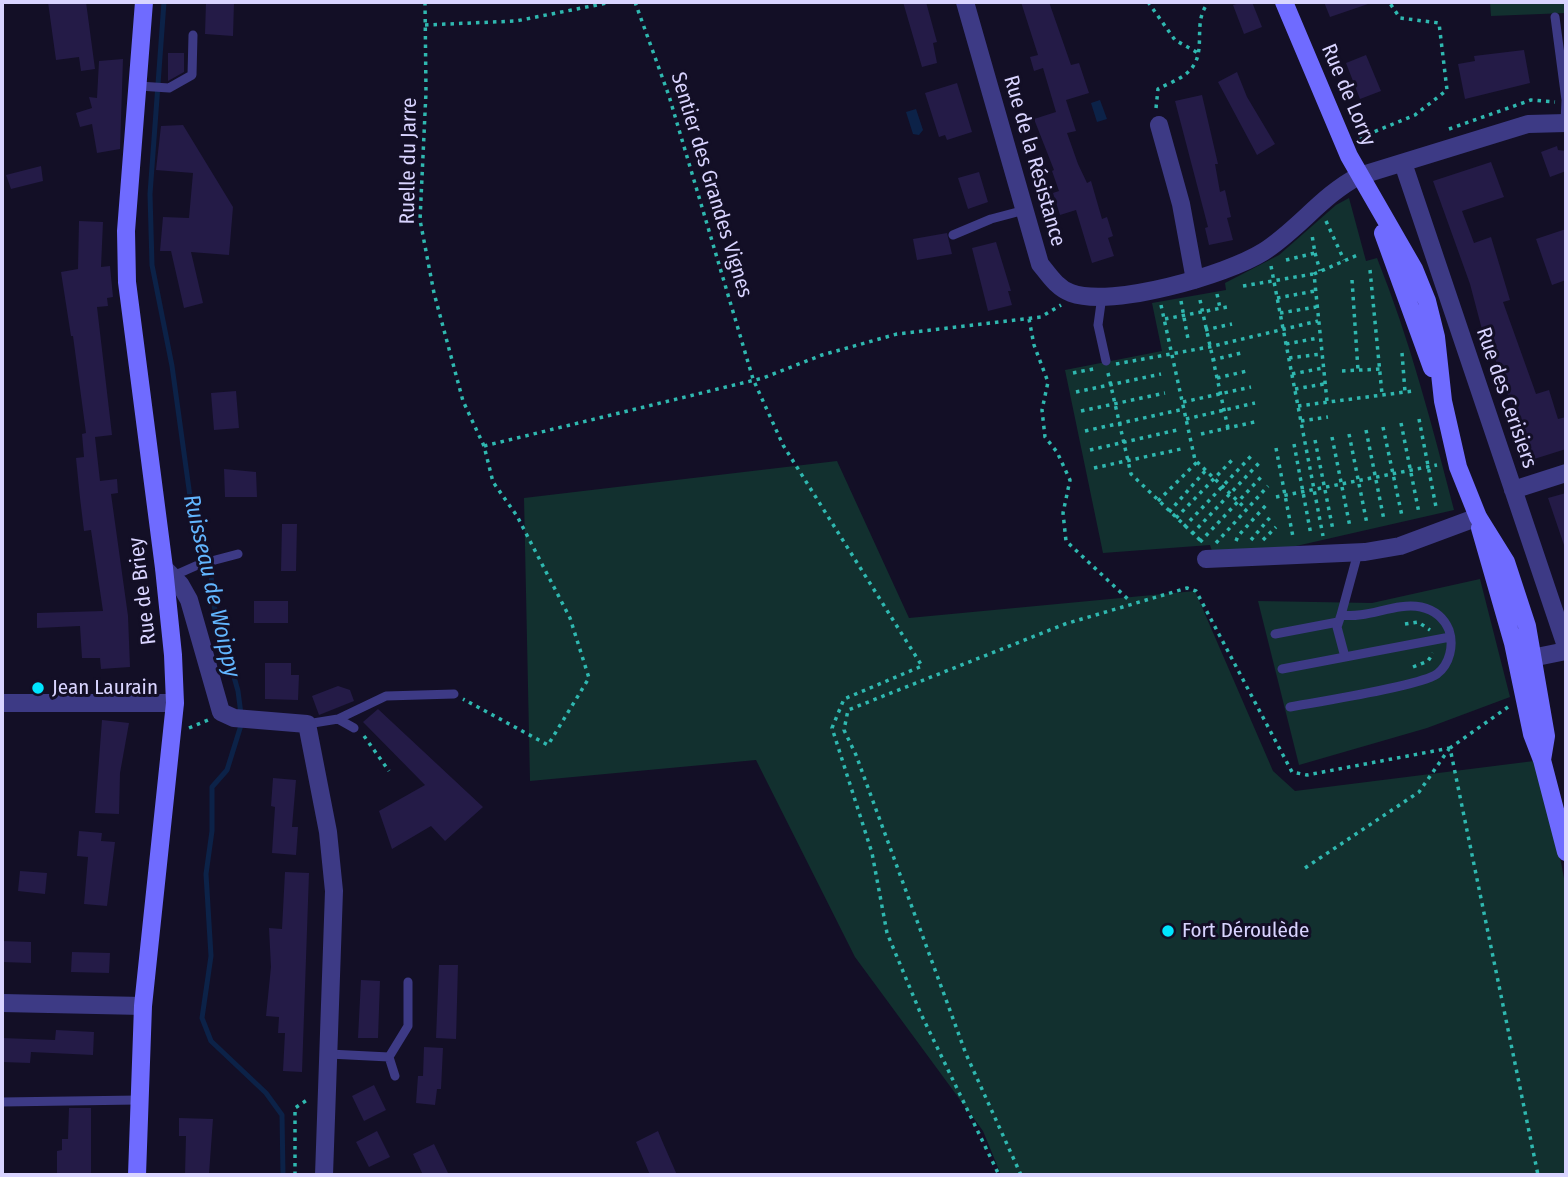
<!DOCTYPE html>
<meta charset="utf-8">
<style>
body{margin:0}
#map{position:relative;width:1568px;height:1177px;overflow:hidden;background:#130f26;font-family:"Fira Sans Condensed",sans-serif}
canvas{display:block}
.frame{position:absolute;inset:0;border:4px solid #d9d4ff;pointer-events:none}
</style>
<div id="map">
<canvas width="1568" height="1177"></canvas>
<div class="frame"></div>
</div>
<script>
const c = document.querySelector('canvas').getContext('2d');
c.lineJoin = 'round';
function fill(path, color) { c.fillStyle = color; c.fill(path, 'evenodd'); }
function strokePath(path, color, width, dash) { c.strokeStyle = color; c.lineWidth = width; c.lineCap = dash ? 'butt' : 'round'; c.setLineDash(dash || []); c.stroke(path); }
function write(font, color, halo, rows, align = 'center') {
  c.font = font + ' "Fira Sans Condensed",sans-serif'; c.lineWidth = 6; c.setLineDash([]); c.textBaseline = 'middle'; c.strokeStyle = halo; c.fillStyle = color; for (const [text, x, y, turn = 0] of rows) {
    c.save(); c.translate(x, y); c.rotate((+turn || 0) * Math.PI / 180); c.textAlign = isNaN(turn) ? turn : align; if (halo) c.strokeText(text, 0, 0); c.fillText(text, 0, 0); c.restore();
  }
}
fill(new Path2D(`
 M1490,2H1566V13L1491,16Z
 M1349,198L1366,261L1377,258C1410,340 1432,425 1454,510L1283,549L1213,554L1210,545L1103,553L1065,370L1162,351L1152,303L1226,290L1225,283L1279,255L1336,205Z
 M837,461L909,618L1195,591L1273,771L1295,791L1542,760L1566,889V1175H1001L983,1131L855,957L756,760L530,781L524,498Z
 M1480,579L1510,697L1427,728L1299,765L1258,601L1372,603Z`), '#12302f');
fill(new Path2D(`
 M1100,100L1107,119L1097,122L1091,103Z
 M916,109L923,130L919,135L913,134L906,112Z`), '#0c2248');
strokePath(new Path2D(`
 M164,2L150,194L152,265L172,366L192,511L204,536L211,566L212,599L238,691L242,722L227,770L212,787V831L206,874L211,956L202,1018L211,1041L266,1093L282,1115L283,1175`), '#0c2248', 5);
fill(new Path2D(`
 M48,2H86L95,69L81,71L79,57L56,60Z
 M206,2H234L233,36L205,34Z
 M903,2H926L937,42L933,43L937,63L922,67Z
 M1021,2H1049L1071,65L1079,63L1089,93L1066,100L1076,131L1067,133L1078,164L1087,183L1091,181L1102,219L1107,217L1113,236L1108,238L1114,256L1092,263L1076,210L1060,215L1053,193L1059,191L1052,171L1054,170L1034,119L1056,112L1043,68L1034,71L1030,57L1038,55Z
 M1243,2H1252L1262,27L1244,34L1233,5Z
 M1324,2H1368V4L1330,17Z
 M1524,50L1530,83L1465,99L1458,64L1475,61L1474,56Z
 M168,53H184V72L168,81Z
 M1366,55L1381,91L1360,99L1346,63Z
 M123,59L120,149L97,153L92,124L80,127L76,113L92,108L89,97L97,98L99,61Z
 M1237,72L1247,97L1275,144L1257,155L1218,82Z
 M957,83L972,132L947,140L945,135L939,137L925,93Z
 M1202,95L1218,164H1215L1220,192L1225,190L1231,217L1227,218L1233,240L1209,245L1205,228L1208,227L1175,101Z
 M183,125L233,207L229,255L191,252L203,303L184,308L171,251H160L163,217L189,218L193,173L156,170L161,126Z
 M1557,146L1558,150L1566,151V171L1550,177L1541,152Z
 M1491,162L1504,197L1462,211L1474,243L1491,237L1510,300L1503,302L1536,394L1549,390L1558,419L1566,417V449L1531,460L1491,347L1484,337L1470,284L1433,181Z
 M41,166L43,181L11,189L6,175Z
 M979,172L988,202L968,209L958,178Z
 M79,221L103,222L101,267L110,266L113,297L107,298L108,306L97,307L112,435L95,437L100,481L117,479L118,493L111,494L128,616L130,667L101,669L100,658H82L80,626L37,628V613L103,611L91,530L84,531L80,498L76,458L84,457L82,434L86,433L73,336H71L61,272L78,269Z
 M1566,229V280L1552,285L1536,239Z
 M947,233L952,254L917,260L913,239Z
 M996,242L1011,291H1008L1012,305L988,311L972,248Z
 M236,391L239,428L214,430L211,393Z
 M224,469L256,472L257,497H225Z
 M1566,493V545H1564L1548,498Z
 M282,524H297L296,571H281Z
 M254,601H288V623H254Z
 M265,663H291V675H299L298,700L265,699Z
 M338,686L350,690L354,701L319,715L312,696Z
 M378,709L483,807L445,841L431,826L392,849L379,811L425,785L363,722Z
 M102,720L129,723L120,773L119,814L95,813Z
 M273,778L296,780L292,827H298L296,855L272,853L275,807L271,806Z
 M79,831L102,833L101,841L115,842L107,906L84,904L88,857L77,856Z
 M20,871L47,873L45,894L18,891Z
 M285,872L309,873L302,1072L283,1071L285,1033H278L279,1017L266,1016L271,967L269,928L282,929Z
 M2,941L31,942V963L2,962Z
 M72,952L110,953L109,973L71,972Z
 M439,965H458L456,1039L436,1038Z
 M361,980L380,981L378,1038H358Z
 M56,1030L94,1032L93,1055L31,1052L30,1063L2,1062V1038L55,1040Z
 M424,1047L443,1048L441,1089H437L435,1105L416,1103L418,1076H423Z
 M374,1085L386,1110L364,1121L352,1096Z
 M69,1108H91V1175H57V1151L62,1150V1139H68Z
 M179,1118L213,1119L209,1174H185L186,1136H179Z
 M377,1131L390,1157L369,1167L356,1142Z
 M658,1131L663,1143L677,1175H650L636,1142Z
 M434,1144L449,1175H423L413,1154Z`), '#241b47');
strokePath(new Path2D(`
 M425,2L426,92L420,220L434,293L463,401L484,446L493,482L517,516L570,618L589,678L548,745L463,699
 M635,2L669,96L753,379L783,445L922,666L844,699L832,728L872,853L887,933L920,1012L999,1175
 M1148,2L1175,40L1200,54
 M425,25L516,21L612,2
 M1156,108L1158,89C1167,84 1179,80 1187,73C1210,54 1190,23 1209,2
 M1449,129L1531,100L1555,102
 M1359,138L1415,115L1447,90L1439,23L1400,18L1389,2
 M1326,221L1344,260
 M1315,253L1320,271
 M1286,260L1315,253L1312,235
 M1271,266L1323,536
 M1370,270L1382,394
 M1352,280L1358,370
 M1243,286L1313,274
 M1217,294L1220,308
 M1277,298L1315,291
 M1200,300L1228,428
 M1181,301L1188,339
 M1161,305L1195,460L1245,508
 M1280,313L1316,307
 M1029,319L1034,345L1048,382L1042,410L1045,437L1057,452L1070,480L1063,513L1066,541L1131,602
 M1165,319L1227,307
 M1205,330L1232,324
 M1286,344L1318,338
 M1402,353L1405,392
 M1289,358L1321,354
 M1212,360L1241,353
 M1116,364L1209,347L1318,321
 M1342,371L1380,369
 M1073,373L1098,368
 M1108,373L1131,474L1202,542
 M1292,374L1323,368
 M1217,378L1247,371
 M1295,389L1324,384
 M1076,392L1161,374
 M1327,401L1314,274L1360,254
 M1183,402L1251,387
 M1298,406L1413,391
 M1081,411L1165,393
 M1186,419L1255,403
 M1419,419L1436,507
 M1301,421L1328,417
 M1401,423L1419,513
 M1383,427L1402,516
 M1366,430L1384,520
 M1085,431L1184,409
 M1201,434L1259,421
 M1349,434L1367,524
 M1332,437L1350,527
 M1315,440L1333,530
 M1294,444L1311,535
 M484,446L763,378L822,355L897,334L1041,317L1061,305
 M1276,448L1293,537
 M1090,450L1177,430
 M1094,468L1181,449
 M1276,497L1437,465
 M1158,501L1197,462
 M1169,512L1206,470
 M1176,518L1235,457
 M1184,527L1254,453
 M1192,534L1259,463
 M1251,540L1272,515
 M1263,540L1276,527
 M1236,541L1238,536L1268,503
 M1200,542L1264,474
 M1216,543L1268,486
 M1405,624L1418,622L1430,630
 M1413,667L1428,661L1433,653
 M1508,707L1450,748L1538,1175
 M189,728L208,720
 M364,736L389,771
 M1305,868L1419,792L1449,749
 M295,1175V1108L310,1098
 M1021,1175L966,1054L856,755L844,730L848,710L1065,624L1187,588L1196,591L1292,772L1307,775L1450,748`), '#2fb8b0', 3.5, [3.5, 5]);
strokePath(new Path2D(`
 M1555,17L1566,100L1565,123
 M139,86L169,88L192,75L193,35
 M953,235L991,219L1025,210
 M1102,296L1098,325L1106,361
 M173,576L200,564L238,554
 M1275,634L1338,622
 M1345,657L1450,637
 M1282,669L1345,657L1337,627L1341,615
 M1290,707C1317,702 1420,686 1437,674C1450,664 1454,645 1449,630C1444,618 1434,610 1421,607C1395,602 1368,619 1341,615L1356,560L1355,553
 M338,719L386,696L454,694
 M307,724L338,719L354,728
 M329,1054L389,1057
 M395,1076L389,1057L408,1026V982
 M2,1102L138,1100`), '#3d3a85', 9);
strokePath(new Path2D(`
 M965,2L1040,264C1049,275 1057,288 1071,293C1112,308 1226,275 1263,252C1298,230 1322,195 1359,176L1528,124L1566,123
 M1159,125L1181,204L1195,280
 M1403,163L1566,646
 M1513,490L1566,473
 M1206,559L1365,552L1400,546L1478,517
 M164,568L180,584L189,600L221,712L234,718L307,724L328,832L334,891L324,1175
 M1517,661L1566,651
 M2,703H175
 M2,1003L143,1006`), '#3d3a85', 18);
strokePath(new Path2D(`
 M1284,2L1349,156L1414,269L1427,301L1436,337L1443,401L1458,467L1478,517L1506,562L1527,626L1546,736L1542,760
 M1383,233L1432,368
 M1480,528L1513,643L1532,734L1542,760L1566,852
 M137,1175L143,1006L175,703L173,655L164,568L127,282L126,231L144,2`), '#6f6bff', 18);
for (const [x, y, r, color] of [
 [38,688,7,"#00e5ff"],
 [1168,931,7,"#00e5ff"]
]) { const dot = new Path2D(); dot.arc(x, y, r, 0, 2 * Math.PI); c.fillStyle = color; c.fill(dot); strokePath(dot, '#130f26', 2.5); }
write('21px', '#d9d4ff', '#130f26', [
 ["Rue de Lorry",1348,95,67],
 ["Ruelle du Jarre",409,161,-89],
 ["Rue de la Résistance",1034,161,74],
 ["Sentier des Grandes Vignes",711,185,73],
 ["Rue des Cerisiers",1506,398,71],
 ["Rue de Briey",143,591,-97]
]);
write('21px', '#d9d4ff', '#130f26', [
 ["Jean Laurain",52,688],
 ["Fort Déroulède",1182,931]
], 'left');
write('italic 23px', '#62b6ff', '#130f26', [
 ["Ruisseau de Woippy",211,586,77]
]);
</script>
